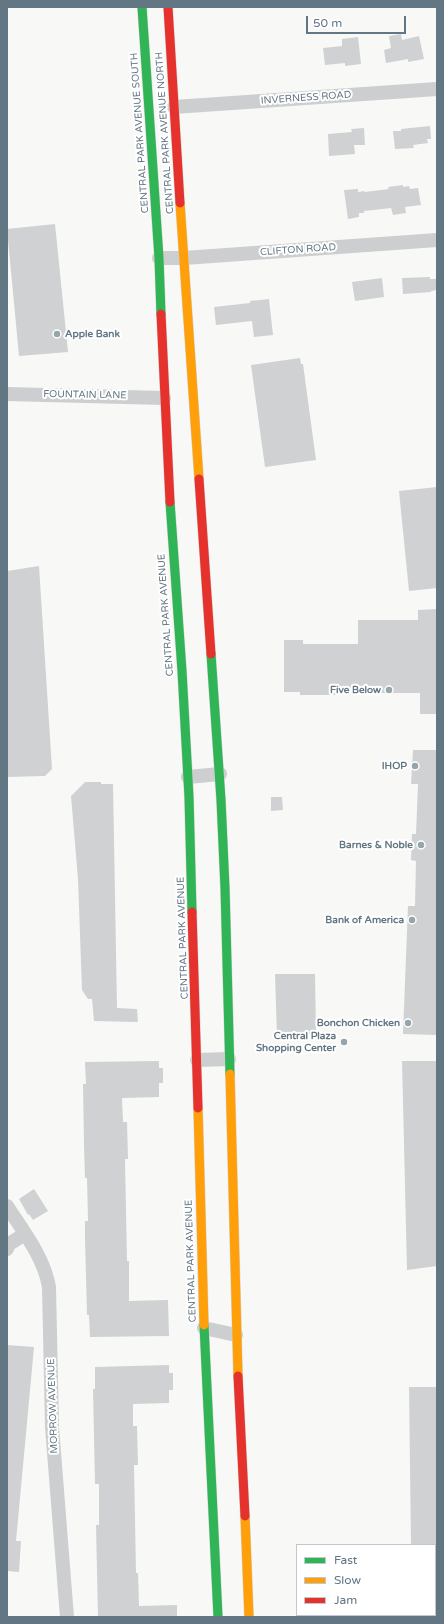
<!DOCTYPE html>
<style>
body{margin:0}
#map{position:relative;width:444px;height:1624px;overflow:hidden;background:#f8f8f7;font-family:"Varela Round",sans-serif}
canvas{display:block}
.frame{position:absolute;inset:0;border:8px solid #627683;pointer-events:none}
.legend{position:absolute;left:296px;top:1544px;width:140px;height:72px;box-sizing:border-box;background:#fff;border:1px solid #c0c8cd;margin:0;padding:5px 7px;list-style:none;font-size:12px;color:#627683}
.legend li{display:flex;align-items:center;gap:8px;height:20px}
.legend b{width:20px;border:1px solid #c0c8cd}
.scale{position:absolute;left:306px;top:16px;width:100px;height:18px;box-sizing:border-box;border:2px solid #627683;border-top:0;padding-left:5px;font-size:12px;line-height:14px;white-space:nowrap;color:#627683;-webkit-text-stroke:3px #fff;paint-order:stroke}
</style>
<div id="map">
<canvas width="444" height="1624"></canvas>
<div class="frame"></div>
<ul class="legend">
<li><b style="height:5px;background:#30b455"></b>Fast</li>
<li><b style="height:5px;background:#ff9f0a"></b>Slow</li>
<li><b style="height:5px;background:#e5322d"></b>Jam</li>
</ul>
<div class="scale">50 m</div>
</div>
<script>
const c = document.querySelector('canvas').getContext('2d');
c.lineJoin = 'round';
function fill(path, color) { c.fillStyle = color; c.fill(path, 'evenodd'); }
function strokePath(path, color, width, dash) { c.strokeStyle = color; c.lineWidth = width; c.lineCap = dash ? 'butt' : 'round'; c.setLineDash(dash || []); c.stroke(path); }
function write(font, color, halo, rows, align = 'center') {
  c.font = font + ' "Varela Round",sans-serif'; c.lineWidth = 4; c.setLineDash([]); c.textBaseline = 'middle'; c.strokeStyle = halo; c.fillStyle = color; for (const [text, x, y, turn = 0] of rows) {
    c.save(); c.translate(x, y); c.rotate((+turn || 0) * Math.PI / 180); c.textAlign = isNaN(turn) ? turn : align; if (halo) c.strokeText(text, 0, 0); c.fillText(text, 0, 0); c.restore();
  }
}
fill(new Path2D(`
 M401,34L402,40L419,36L424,59L408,62V59L386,63L384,50L391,48L389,36Z
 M358,37L361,64L345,66V63L325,65L323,48L342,46V39Z
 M430,126L431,139H427L428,143L413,145L414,148L395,149L393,131H401V129Z
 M364,128L365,145H354L355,154L329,156L328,134L352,132L351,129Z
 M403,185V187L409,186L410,189L418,188L421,205L405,207L406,213L393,215L391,208L364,211V213H359V217L348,219L344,190L358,189V192L364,191L365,192L389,189L388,187Z
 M55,224L68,352L19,356L7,229Z
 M430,277V279H436L437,290L431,291V292L403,294L402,278Z
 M382,278L384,297L355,301L352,282Z
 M269,299L273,335L254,337L252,321L216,325L214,307L250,303V301Z
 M300,358L301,364H303L316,460L265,467L251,365Z
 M437,487V588L409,591L399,491Z
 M39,566L52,769L45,776L7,777V571Z
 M437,609V714H420V693H345L337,694V695H300V692H284V640H303V644H358V620H418V610Z
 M413,750H437V1035L403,1034L408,906H415L416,861L411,860L412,834H416L418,784H411Z
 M85,782H101V784H113L117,1008L137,1009L138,1022L94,1021L92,999H88L82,990L78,879L71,796Z
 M271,797H282L283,810L271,811Z
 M275,974H315L316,1036L277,1037Z
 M159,1061V1068H163V1083H159V1097L122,1098L123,1122H127L128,1159H125L127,1261H129V1301L168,1300L169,1336L90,1337L89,1315H87L85,1238V1221H88L87,1178H85L84,1146L83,1084H86L85,1062Z
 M402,1061H437V1266L407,1270Z
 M34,1189L48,1211L33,1220L29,1214L28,1215L19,1199Z
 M7,1345L34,1347L16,1541H21L19,1572L7,1571Z
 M169,1365V1373H173V1390H169V1403L133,1404V1426H137L138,1465H134L136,1573H138L139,1606L177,1605V1617H98L96,1525H99V1484H95L93,1389H95V1367Z
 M409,1387H437V1545H411Z`), '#cfd1d2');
const fast = new Path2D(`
 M142,7L159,258L161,314
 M170,502L182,671L189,797L192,912
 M211,654L221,800L225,888L230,1074
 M204,1325L218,1617`);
const slow = new Path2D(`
 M180,203L199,479
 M230,1074L238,1376
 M198,1108L204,1325
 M245,1516L249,1617`);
const jam = new Path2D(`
 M168,7L180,203
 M161,314L170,502
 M199,479L211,654
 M192,912L198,1108
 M238,1376L245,1516`);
strokePath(fast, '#d5d6d7', 10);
strokePath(slow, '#d5d6d7', 10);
strokePath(jam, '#d5d6d7', 10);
strokePath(new Path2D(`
 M174,107L437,89
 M159,258H184L437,240
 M7,394L164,398
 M188,777L220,774
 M197,1060L229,1059
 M7,1206C23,1231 44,1257 49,1287L52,1427L67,1617
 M7,1249L9,1244L25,1234
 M204,1328L236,1335`), '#cdcecf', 14);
strokePath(fast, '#30b455', 9);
strokePath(slow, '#ff9f0a', 9);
strokePath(jam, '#e5322d', 9);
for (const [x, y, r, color] of [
 [57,334,4,"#96a4ac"],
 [389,690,4,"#96a4ac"],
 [415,766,4,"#96a4ac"],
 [421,845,4,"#96a4ac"],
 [412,920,4,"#96a4ac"],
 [408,1023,4,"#96a4ac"],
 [344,1042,4,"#96a4ac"]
]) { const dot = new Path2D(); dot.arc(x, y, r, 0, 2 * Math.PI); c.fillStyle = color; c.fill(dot); strokePath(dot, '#fff', 1.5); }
write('10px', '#627683', '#fff', [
 ["INVERNESS ROAD",306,98,-4],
 ["CENTRAL PARK AVENUE SOUTH",140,133,-94],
 ["CENTRAL PARK AVENUE NORTH",165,133,-94],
 ["CLIFTON ROAD",298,250,-4],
 ["FOUNTAIN LANE",85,395,1],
 ["CENTRAL PARK AVENUE",166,615,-94],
 ["CENTRAL PARK AVENUE",183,938,-92],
 ["CENTRAL PARK AVENUE",191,1261,-92],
 ["MORROW AVENUE",53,1406,-92]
]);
write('bold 10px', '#627683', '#fff', [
 ["Apple Bank",65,334,"left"],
 ["Five Below",381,690],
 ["IHOP",407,766],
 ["Barnes & Noble",413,845],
 ["Bank of America",404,920],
 ["Bonchon Chicken",400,1023],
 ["Central Plaza",336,1036],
 ["Shopping Center",336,1048]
], 'right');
</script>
